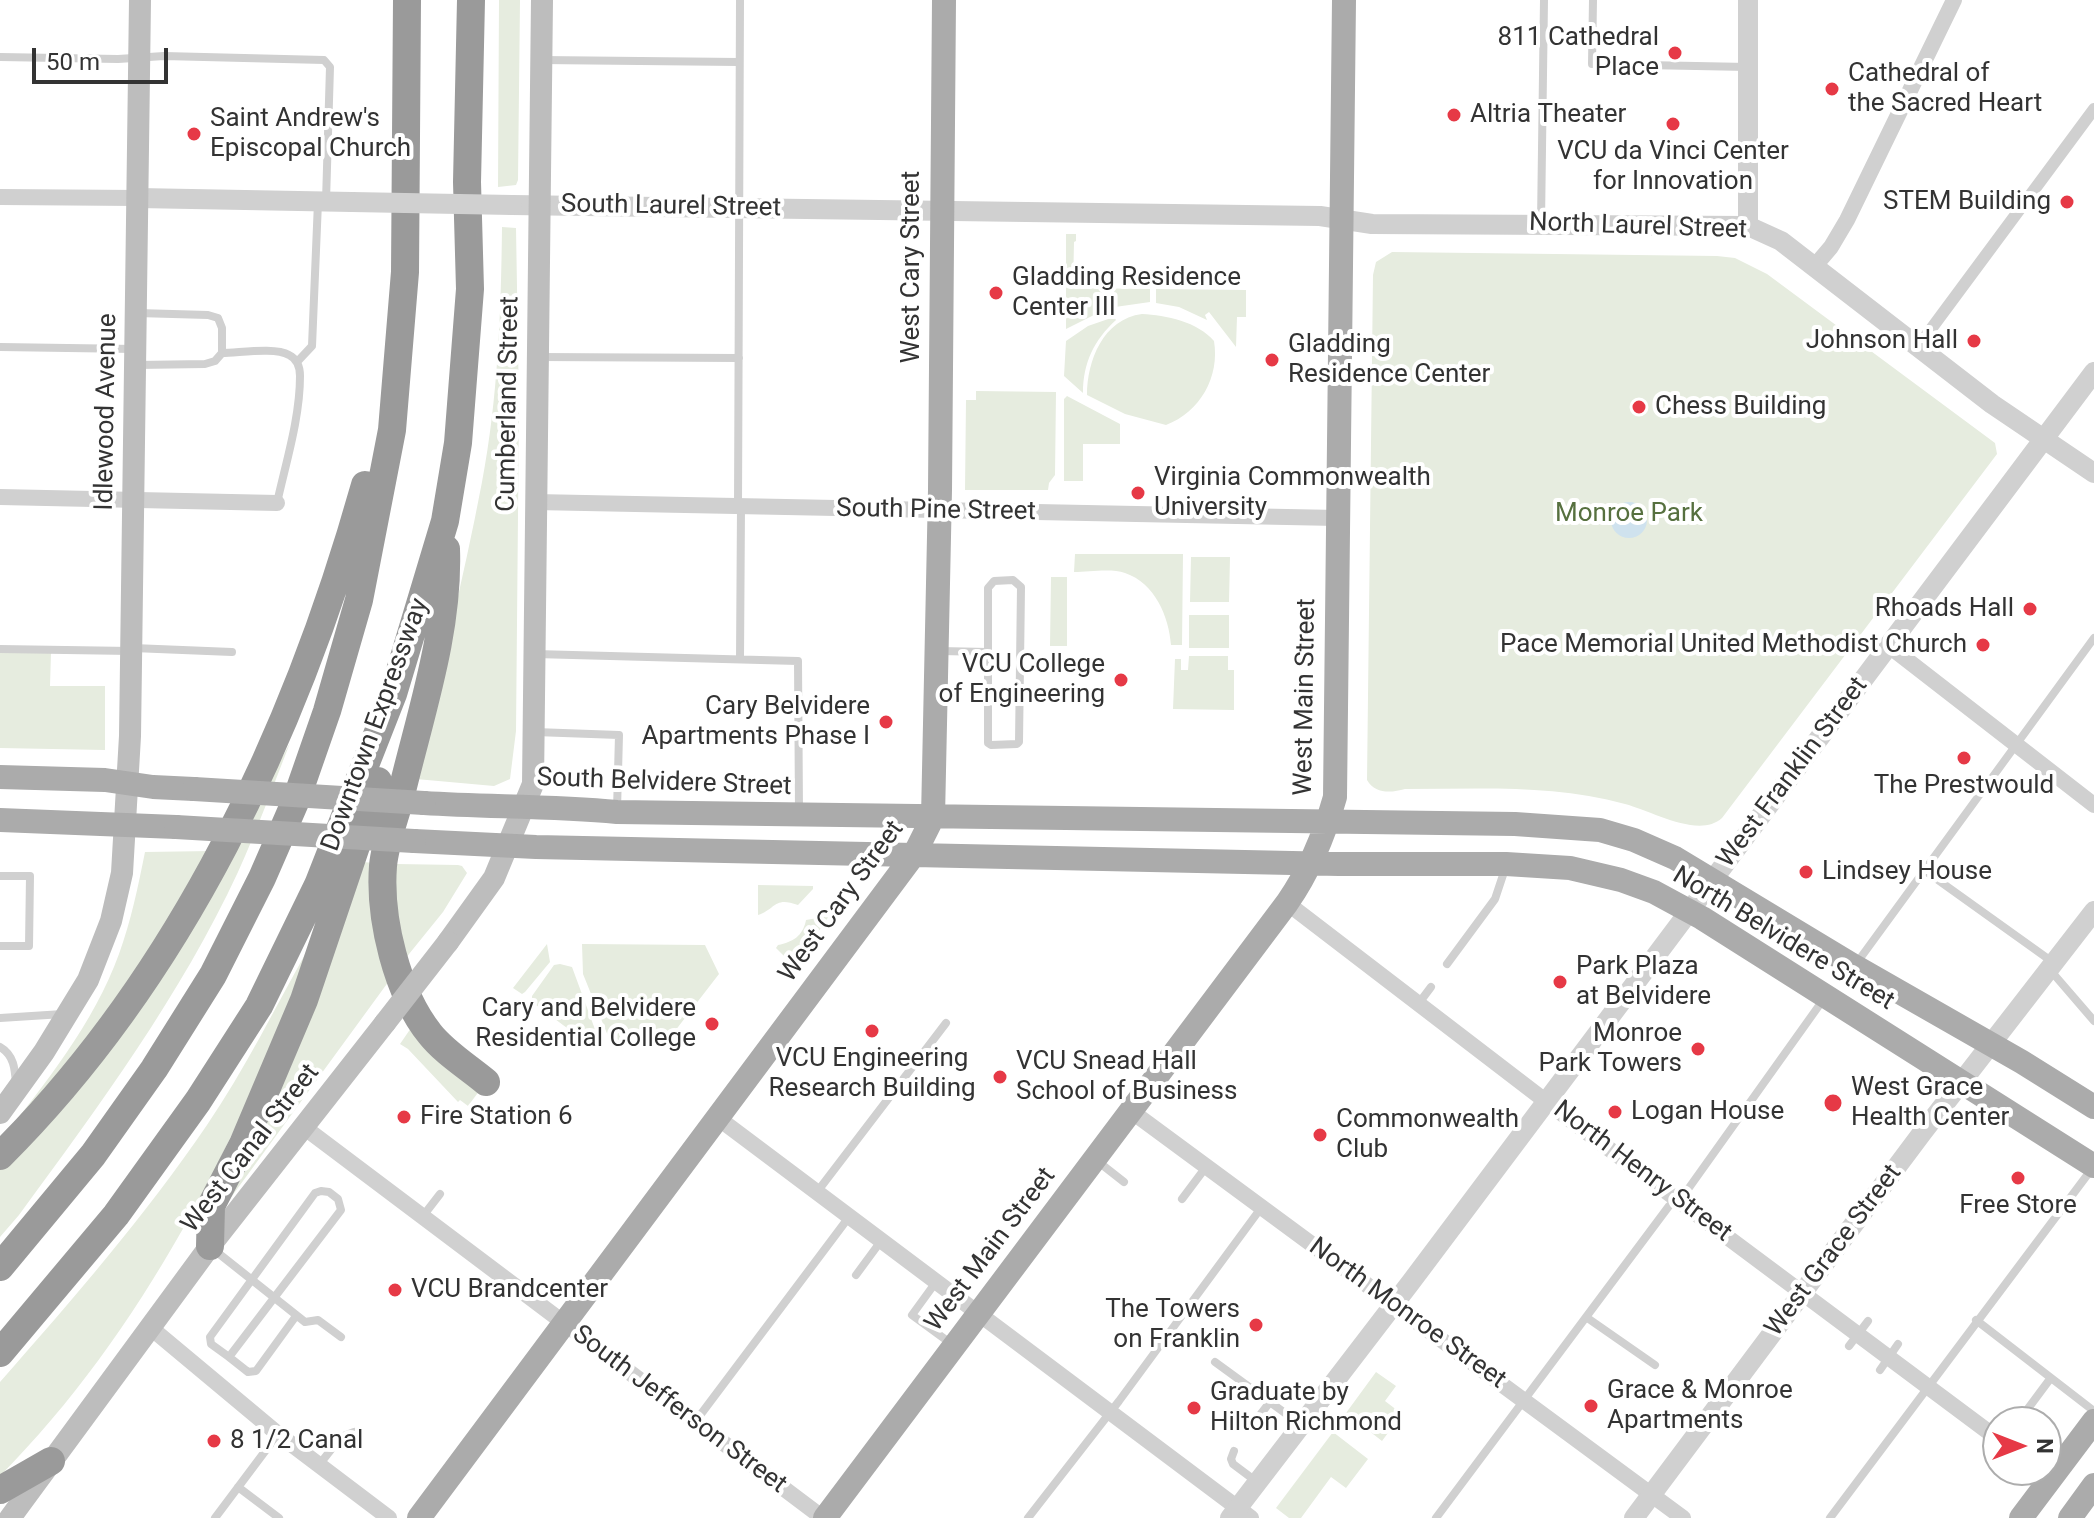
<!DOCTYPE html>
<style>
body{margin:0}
#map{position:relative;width:2094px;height:1518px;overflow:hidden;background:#fff;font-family:Roboto,sans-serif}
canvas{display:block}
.north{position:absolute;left:1982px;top:1406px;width:80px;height:80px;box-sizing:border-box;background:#fff;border:2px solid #adadad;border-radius:50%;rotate:90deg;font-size:22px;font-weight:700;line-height:32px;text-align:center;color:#333}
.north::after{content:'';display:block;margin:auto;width:28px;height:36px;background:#e63946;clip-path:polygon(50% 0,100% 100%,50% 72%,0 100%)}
.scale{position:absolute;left:32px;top:48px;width:136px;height:36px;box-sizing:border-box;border:4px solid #333;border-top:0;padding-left:10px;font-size:24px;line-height:28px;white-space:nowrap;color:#333;-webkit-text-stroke:6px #fff;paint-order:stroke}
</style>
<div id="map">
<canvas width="2094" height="1518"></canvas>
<div class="north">N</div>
<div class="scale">50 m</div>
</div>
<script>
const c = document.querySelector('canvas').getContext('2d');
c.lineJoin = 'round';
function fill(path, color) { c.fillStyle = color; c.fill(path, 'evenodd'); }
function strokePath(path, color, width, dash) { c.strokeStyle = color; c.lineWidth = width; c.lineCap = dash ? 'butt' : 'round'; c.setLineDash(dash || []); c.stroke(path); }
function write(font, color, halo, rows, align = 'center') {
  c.font = font + ' Roboto,sans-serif'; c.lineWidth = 8; c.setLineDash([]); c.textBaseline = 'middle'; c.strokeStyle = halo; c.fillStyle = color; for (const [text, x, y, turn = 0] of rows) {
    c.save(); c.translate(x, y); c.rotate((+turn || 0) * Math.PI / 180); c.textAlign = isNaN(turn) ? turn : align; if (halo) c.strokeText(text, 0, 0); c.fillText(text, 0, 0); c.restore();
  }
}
fill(new Path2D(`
 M499,0H520L518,180L516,185L498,187Z
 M502,227L516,228L519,406L516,731L510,779L494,786L416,779C438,680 463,582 482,482C498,398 501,312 502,227Z
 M1066,234H1076V241L1074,242L1073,288L1150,289V302L1108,308L1066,329Z
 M1392,252L1717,256L1735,258L1767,274L1995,443L1997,454L1722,818C1699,839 1652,811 1625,804C1553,784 1479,789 1405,789C1391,793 1375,794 1367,780L1373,275L1376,262Z
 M1156,289L1246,290V317H1237L1236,347L1209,312L1205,315L1207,320L1179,307L1156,303Z
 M1142,314C1166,315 1198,322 1214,341C1220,377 1200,412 1166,425L1125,414L1087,395C1087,361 1103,319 1142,314Z
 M1114,317L1116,320C1094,340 1083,363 1083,393L1064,376L1066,341L1088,326Z
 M976,391L1056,392L1055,475L1049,483L1048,490H965L966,400H976Z
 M1067,396L1120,424V444H1083V481H1064V399Z
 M1075,554H1183L1182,645H1171C1169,617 1155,583 1125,573C1111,568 1089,572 1074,572Z
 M1191,557H1230L1229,602H1190Z
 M1051,577H1067V646H1050Z
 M1189,615H1229V648H1189Z
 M0,653H51L50,686H105V750L0,748Z
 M1189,656H1228V670H1234V710L1173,709L1175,659H1181V670H1188Z
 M290,743C273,786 257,830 238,872C181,995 99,1106 19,1215L0,1237V1168L228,856Z
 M212,851L110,1014L0,1141C45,1084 94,1023 119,954C131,921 138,887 145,852Z
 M360,862L378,863L389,981L224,1207Z
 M396,864L458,865L462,866L467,873L443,912L405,959L395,897Z
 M758,885L813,886V889L798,905C774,896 776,909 758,915Z
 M829,916L799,960L793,965L776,948L778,945C793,942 803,936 806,920Z
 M547,944L550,962L525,992L522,994L513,988Z
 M582,944L705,945L719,974L668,1040L658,1032L631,1047L617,1045L608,1036L583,974Z
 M308,949C242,1138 142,1333 0,1476V1382C73,1299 145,1216 207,1125C245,1069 275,1008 308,949Z
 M560,964L572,967L600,1043L598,1048H594L532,1002V996L554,965Z
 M411,1028L480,1090L468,1106L460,1100L458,1102L408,1049L400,1044Z
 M1376,1372L1396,1386L1385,1401L1402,1414L1382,1441L1346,1413Z
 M1333,1432L1368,1459L1346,1488L1331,1477L1301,1518H1289L1276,1508Z`), '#e6ecdf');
fill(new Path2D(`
 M1611 520a18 18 0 1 1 36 0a18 18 0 1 1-36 0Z`), '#cfe2ee');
strokePath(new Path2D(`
 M1593,0L1592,64L1748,67
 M0,57L118,59L164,56L324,60L330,67L326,201
 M541,60L739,62
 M1541,223L1544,0
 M137,313L208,315L218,318L222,328V353
 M0,347L135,349
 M538,357L739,358
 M297,362L312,346L318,202
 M137,365L205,364L215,361L222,353C239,353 275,347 289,355C297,359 300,367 300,376C300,418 286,462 277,503
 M738,506L740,0
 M1013,580L1021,587L1019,742L1017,744L991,745L988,743V588L994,581Z
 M133,648L232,652
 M0,649L131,651
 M940,651L988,652
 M535,654L798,661L799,813
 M740,659L741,507
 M535,732L619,735L617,810
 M1924,870L2054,963
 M0,876H30L29,946H0
 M1447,964L1495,899L1506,866
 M1856,964L2094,638
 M2051,971L2094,1021
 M1419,1003L1431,987
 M0,1018L63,1014
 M0,1047C14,1055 15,1069 16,1084
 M1096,1160L1124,1182
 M321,1191L329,1192L338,1199L341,1210L229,1357L211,1344L210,1337L315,1193Z
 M817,1192L946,1023
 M1182,1199L1206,1167
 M423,1216L440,1194
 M213,1249L305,1322L318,1320L341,1337
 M856,1275L881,1241
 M936,1282L912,1315L953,1345
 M1586,1317L1655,1365
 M1976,1320L2094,1411
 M1849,1346L1868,1321
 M229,1357L248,1372L256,1371L296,1316
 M1215,1362L1300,1424
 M1880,1370L1898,1344
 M695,1422L849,1217
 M2018,1422L2050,1379
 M1253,1424L1270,1402
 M1234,1451L1231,1459L1233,1464L1257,1482
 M319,1465L341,1437L354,1432
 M238,1487L279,1518
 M215,1518L278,1434
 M1028,1518L1119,1401L1261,1208
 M1436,1518L1669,1206L1686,1192L1823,1000
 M1830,1518L2091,1170`), '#d0d0d0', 8);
strokePath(new Path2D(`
 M1917,348L2094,109`), '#d0d0d0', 12);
strokePath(new Path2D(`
 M0,197L138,198
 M1814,267L1831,247L1847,220L1954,0
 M0,497L277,503
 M535,502L1337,518
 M1889,646L2094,805
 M1287,903L1565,1116L1998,1439
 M1131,1111L1683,1518
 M718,1118L1251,1518
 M305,1128L823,1518
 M151,1328L278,1434L389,1518`), '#d0d0d0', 16);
strokePath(new Path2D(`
 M138,198L352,202
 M512,205L1320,216L1372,224L1748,226L1781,241L1992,404L2094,473
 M1748,226V0
 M1230,1518L1411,1282L2094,372
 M1634,1518L1922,1133L2094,911`), '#d0d0d0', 20);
strokePath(new Path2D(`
 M448,942L494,878L533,784L542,0
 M0,1113L44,1052L88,980L111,921L122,873L130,736L140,0
 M10,1518L210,1246L385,1023`), '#bdbdbd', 22);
strokePath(new Path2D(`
 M0,777L105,780L153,787L194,789
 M424,803C488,807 552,806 617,812L1515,824L1600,830L1634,840L1675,858L1854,966L2022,1062L2094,1107
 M0,820L176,827
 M414,841L536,847L1339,864H1506L1570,868L1621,880L1654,892L1702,918L2094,1166
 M419,1518L915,853L933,817L940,490L944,0
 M825,1518L1287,903C1310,870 1324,836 1335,797L1344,0
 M2021,1518L2094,1421
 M2070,1518L2094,1485`), '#ababab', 24);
strokePath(new Path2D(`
 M446,549C449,632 420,715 401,795C395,818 385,843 383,866C379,919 397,993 430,1034C444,1052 468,1067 486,1082
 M0,1156C182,975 296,730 365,485
 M210,1246L211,1206L243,1144L304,1000L378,781
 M0,1267L93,1155L154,1069L213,975L262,878L296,800L327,711L359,600L392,430L405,272L407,0
 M0,1353L116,1215L198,1101L259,1006L318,885L393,694L445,521L458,443L470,289L467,182L471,0
 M0,1490L51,1461`), '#9a9a9a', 28);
strokePath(new Path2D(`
 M352,202L512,205`), '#d0d0d0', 20);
strokePath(new Path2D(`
 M385,1023L448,942`), '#bdbdbd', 22);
strokePath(new Path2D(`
 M194,789L424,803
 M176,827L414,841`), '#ababab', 24);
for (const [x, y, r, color] of [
 [1675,53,8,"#e63946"],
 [1832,89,8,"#e63946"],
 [1454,115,8,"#e63946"],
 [1673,124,8,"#e63946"],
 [194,134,8,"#e63946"],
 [2067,202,8,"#e63946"],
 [996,293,8,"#e63946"],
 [1974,341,8,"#e63946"],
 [1272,360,8,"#e63946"],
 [1639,407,8,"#e63946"],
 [1138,493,8,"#e63946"],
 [2030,609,8,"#e63946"],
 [1983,645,8,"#e63946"],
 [1121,680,8,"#e63946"],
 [886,722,8,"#e63946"],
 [1964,758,8,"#e63946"],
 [1806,872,8,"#e63946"],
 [1560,982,8,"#e63946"],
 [712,1024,8,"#e63946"],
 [872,1031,8,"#e63946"],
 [1698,1049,8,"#e63946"],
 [1000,1077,8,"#e63946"],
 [1833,1103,10,"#e63946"],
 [1615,1112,8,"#e63946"],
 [404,1117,8,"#e63946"],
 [1320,1135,8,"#e63946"],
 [2018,1178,8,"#e63946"],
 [395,1290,8,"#e63946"],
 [1256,1325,8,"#e63946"],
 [1591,1406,8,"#e63946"],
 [1194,1408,8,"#e63946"],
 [214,1441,8,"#e63946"]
]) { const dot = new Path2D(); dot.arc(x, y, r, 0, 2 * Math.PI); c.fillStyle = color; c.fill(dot); strokePath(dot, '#fff', 3); }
write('26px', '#333', '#fff', [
 ["811 Cathedral",1659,38,"right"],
 ["Place",1659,68,"right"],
 ["Cathedral of",1848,74],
 ["the Sacred Heart",1848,104],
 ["Altria Theater",1470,115],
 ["Saint Andrew's",210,119],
 ["Episcopal Church",210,149],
 ["VCU da Vinci Center",1673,152,"center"],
 ["for Innovation",1673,182,"center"],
 ["STEM Building",2051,202,"right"],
 ["Gladding Residence",1012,278],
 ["Center III",1012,308],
 ["Johnson Hall",1958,341,"right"],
 ["Gladding",1288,345],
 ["Residence Center",1288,375],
 ["Chess Building",1655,407],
 ["Virginia Commonwealth",1154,478],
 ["University",1154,508],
 ["Rhoads Hall",2014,609,"right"],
 ["Pace Memorial United Methodist Church",1967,645,"right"],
 ["VCU College",1105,665,"right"],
 ["of Engineering",1105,695,"right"],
 ["Cary Belvidere",870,707,"right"],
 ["Apartments Phase I",870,737,"right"],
 ["The Prestwould",1964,786,"center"],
 ["Lindsey House",1822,872],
 ["Park Plaza",1576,967],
 ["at Belvidere",1576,997],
 ["Cary and Belvidere",696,1009,"right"],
 ["Residential College",696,1039,"right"],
 ["Monroe",1682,1034,"right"],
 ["Park Towers",1682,1064,"right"],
 ["VCU Engineering",872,1059,"center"],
 ["Research Building",872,1089,"center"],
 ["VCU Snead Hall",1016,1062],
 ["School of Business",1016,1092],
 ["West Grace",1851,1088],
 ["Health Center",1851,1118],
 ["Logan House",1631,1112],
 ["Fire Station 6",420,1117],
 ["Commonwealth",1336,1120],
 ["Club",1336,1150],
 ["Free Store",2018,1206,"center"],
 ["VCU Brandcenter",411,1290],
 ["The Towers",1240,1310,"right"],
 ["on Franklin",1240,1340,"right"],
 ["Grace & Monroe",1607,1391],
 ["Apartments",1607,1421],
 ["Graduate by",1210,1393],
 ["Hilton Richmond",1210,1423],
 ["8 1/2 Canal",230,1441]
], 'left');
write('26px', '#333', '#fff', [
 ["South Laurel Street",671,207,1],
 ["North Laurel Street",1638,227,2],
 ["West Cary Street",912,267,-90],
 ["Cumberland Street",509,404,-89],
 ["Idlewood Avenue",107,412,-89],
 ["South Pine Street",936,511,1],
 ["West Main Street",1306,697,-89],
 ["Downtown Expressway",376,725,-70],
 ["West Franklin Street",1793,773,-53],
 ["South Belvidere Street",664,783,2],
 ["West Cary Street",842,902,-54],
 ["North Belvidere Street",1783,939,31],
 ["West Canal Street",251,1149,-52],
 ["North Henry Street",1642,1172,37],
 ["West Main Street",991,1250,-53],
 ["West Grace Street",1834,1251,-53],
 ["North Monroe Street",1407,1314,36],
 ["South Jefferson Street",679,1410,37]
]);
write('26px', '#56703f', '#fff', [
 ["Monroe Park",1629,514]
]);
</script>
